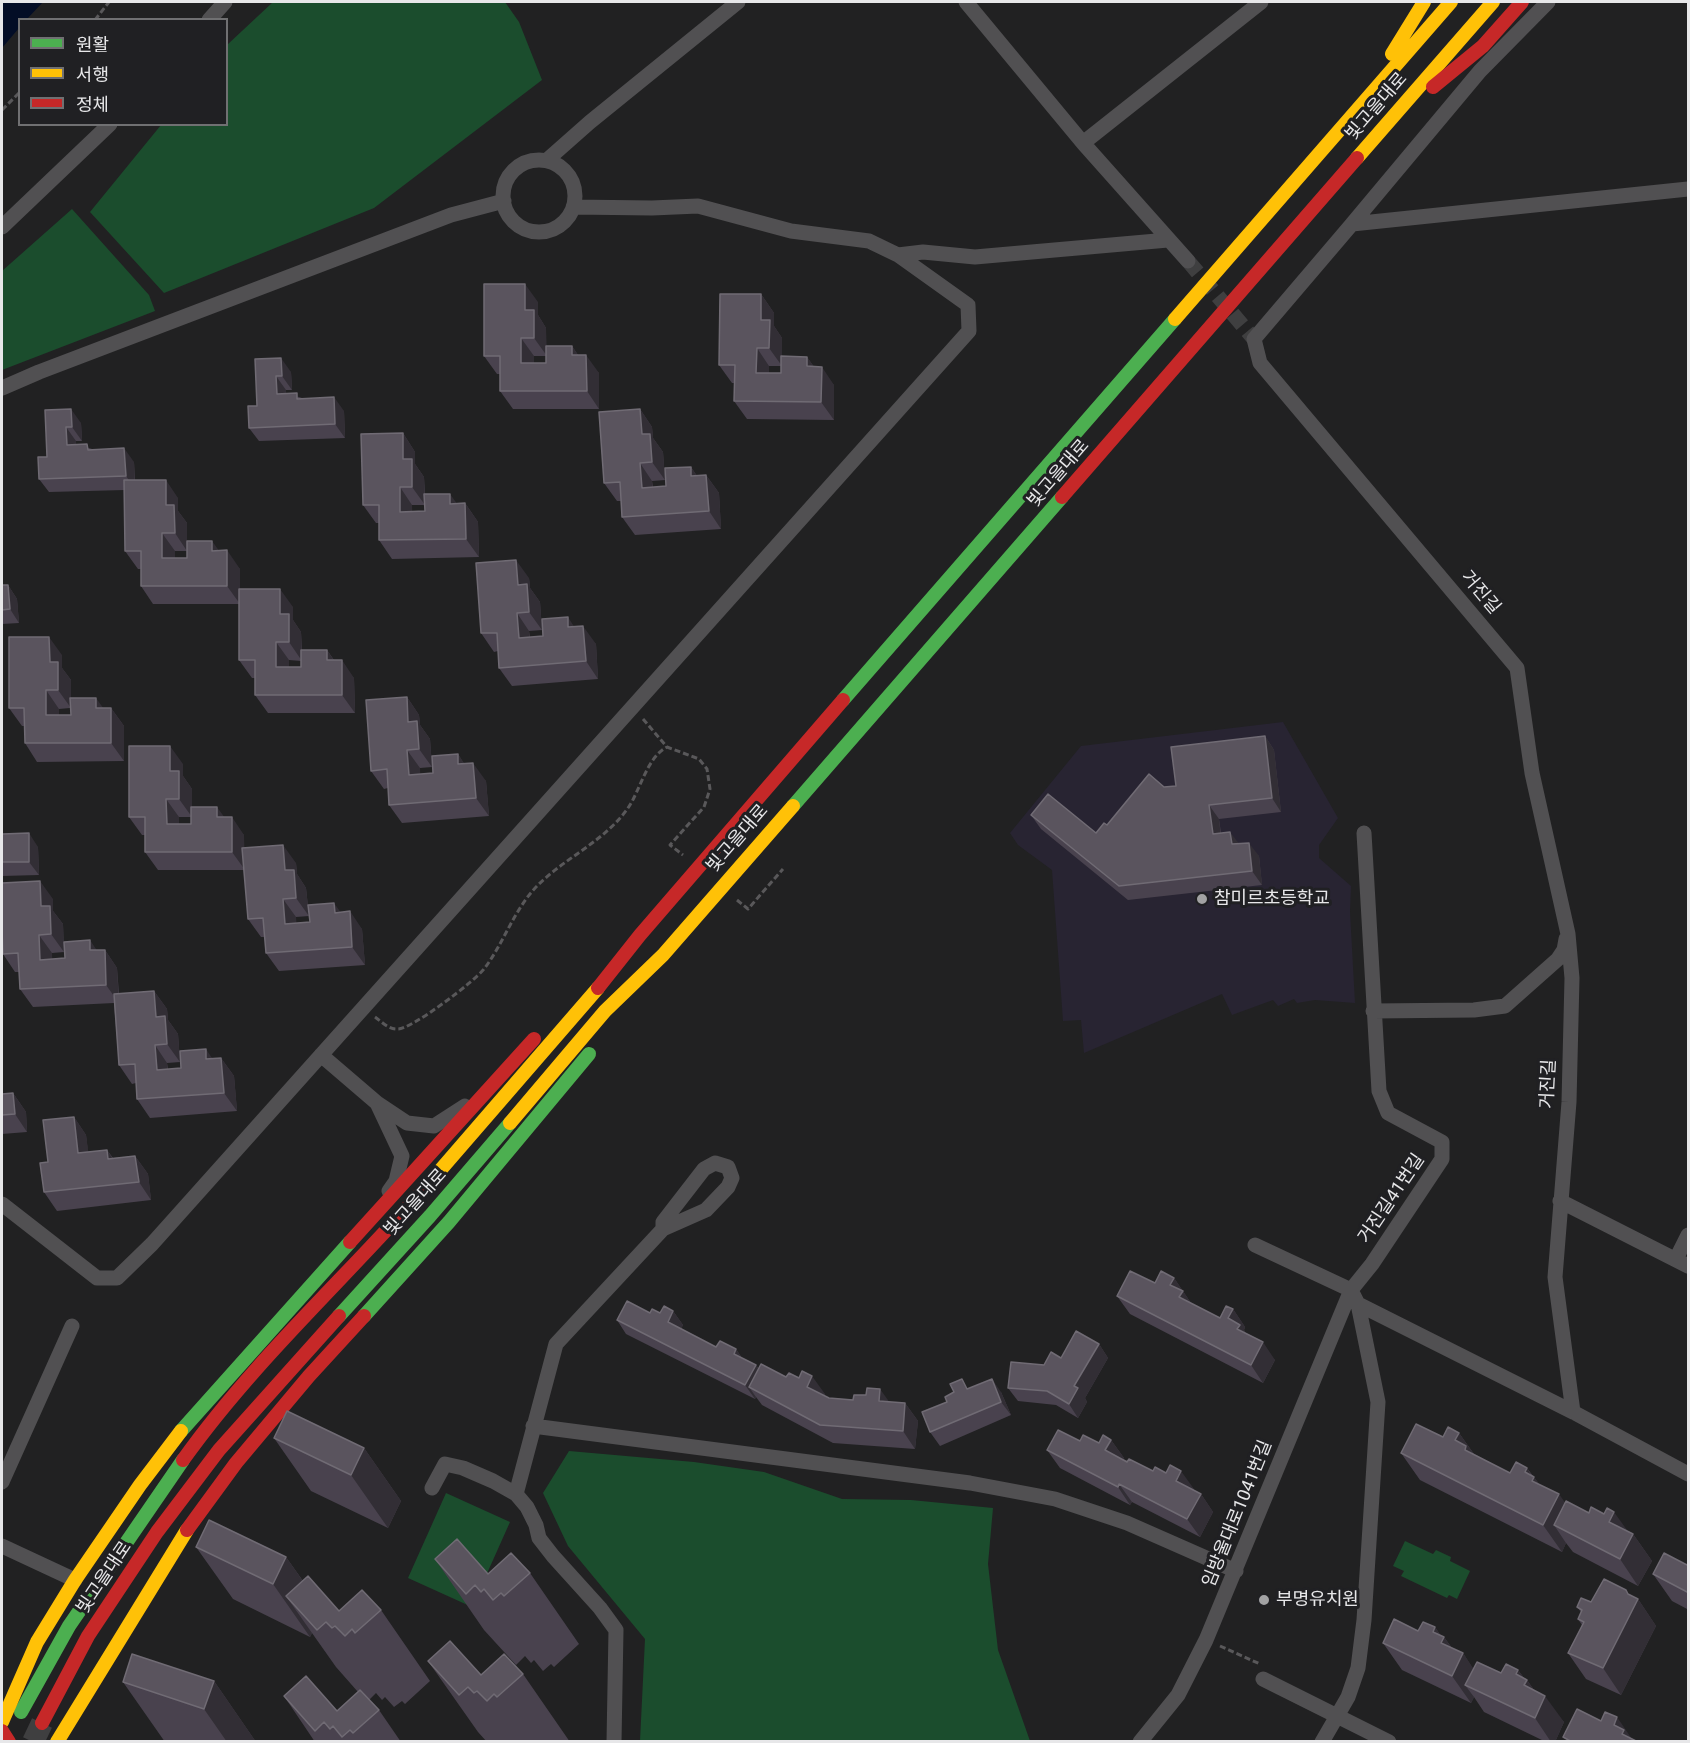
<!DOCTYPE html>
<meta charset="utf-8">
<style>
body{margin:0}
#map{position:relative;width:1690px;height:1743px;overflow:hidden;background:#212122;font-family:Roboto,"Noto Sans KR",sans-serif}
canvas{display:block}
.frame{position:absolute;inset:0;border:3px solid #e7e7e9;pointer-events:none}
.legend{position:absolute;left:18px;top:18px;width:210px;height:108px;box-sizing:border-box;background:#202023;border:2px solid #707072;margin:0;padding:8px 10px;list-style:none;font-size:18px;color:#e7e7e9}
.legend li{display:flex;align-items:center;gap:12px;height:30px}
.legend b{width:30px;border:2px solid #707072}
</style>
<div id="map">
<canvas width="1690" height="1743"></canvas>
<div class="frame"></div>
<ul class="legend">
<li><b style="height:8px;background:#4caf50"></b>원활</li>
<li><b style="height:8px;background:#ffc107"></b>서행</li>
<li><b style="height:8px;background:#c62828"></b>정체</li>
</ul>
</div>
<script>
const c = document.querySelector('canvas').getContext('2d');
c.lineJoin = 'round';
function fill(path, color) { c.fillStyle = color; c.fill(path, 'evenodd'); }
function strokePath(path, color, width, dash) { c.strokeStyle = color; c.lineWidth = width; c.lineCap = dash ? 'butt' : 'round'; c.setLineDash(dash || []); c.stroke(path); }
function write(font, color, halo, rows, align = 'center') {
  c.font = font + ' Roboto,"Noto Sans KR",sans-serif'; c.lineWidth = 6; c.setLineDash([]); c.textBaseline = 'middle'; c.strokeStyle = halo; c.fillStyle = color; for (const [text, x, y, turn = 0] of rows) {
    c.save(); c.translate(x, y); c.rotate((+turn || 0) * Math.PI / 180); c.textAlign = isNaN(turn) ? turn : align; if (halo) c.strokeText(text, 0, 0); c.fillText(text, 0, 0); c.restore();
  }
}
fill(new Path2D(`
 M1283,722L1338,818L1319,845V858L1351,886L1350,912L1355,1003L1315,1000L1297,1003L1294,999L1278,1006L1273,1000L1232,1015L1222,994L1084,1053L1081,1020L1063,1021L1052,870L1018,845L1010,833L1081,746Z`), '#282432');
fill(new Path2D(`
 M273,2H505L519,22L542,80L374,208L164,293L90,212L161,125L226,124L227,45Z
 M72,209L149,295L155,311L2,370V271Z
 M569,1451L694,1462L764,1472L842,1499L911,1500L993,1508L988,1564L998,1650L1030,1741H640L645,1639L568,1546L543,1493Z
 M446,1493L510,1522L472,1607L408,1578Z
 M1405,1541L1433,1554L1436,1550L1451,1557L1450,1561L1470,1571L1457,1599L1449,1595L1447,1598L1401,1576L1404,1571L1393,1566Z`), '#1b4d2d');
fill(new Path2D(`
 M2,2H43L27,19L20,20L19,28L2,48Z`), '#030d26');
strokePath(new Path2D(`
 M1188,261L1254,339`), '#3f3f40', 15, [15, 8]);
strokePath(new Path2D(`
 M33,1742L42,1723`), '#3f3f40', 22, [22, 11]);
strokePath(new Path2D(`
 M95,20L109,2
 M2,110L20,92
 M643,719L667,747L699,759L707,769L710,789L704,807L670,845L683,855
 M737,900L748,909L783,869
 M375,1017C382,1022 389,1030 398,1029C412,1029 475,981 484,969C504,943 514,909 538,885C566,857 605,841 628,808C640,791 647,757 667,747
 M1220,1646L1260,1664`), '#59585a', 3, [6, 3]);
strokePath(new Path2D(`
 M966,2L1083,143L1261,2
 M209,20L225,2
 M1083,143L1188,261
 M547,160L590,122L738,2
 M503 196a36 36 0 1 1 72 0a36 36 0 1 1-72 0Z
 M573,207L652,208L698,206L791,231L869,241L898,255L923,252L975,257L1168,240
 M1352,224L1480,71L1548,2
 M2,227L110,124
 M2,388L39,372L451,215L504,201
 M1373,1011L1474,1010L1505,1006L1558,959L1564,950L1566,939
 M321,1055L377,1103L407,1123L434,1126L465,1106
 M377,1103L402,1156L396,1181L389,1191
 M1560,1201L1688,1266
 M2,1204L97,1278H117L152,1244L969,331L968,305L898,255
 M1255,1245L1351,1290L1358,1304L1573,1412L1688,1474
 M1676,1259L1688,1235
 M1573,1412L1555,1277L1569,1102L1572,978L1568,934L1532,773L1517,668L1260,363L1254,339L1352,224L1688,189
 M533,1426L970,1483L1055,1499L1127,1523L1236,1571
 M2,1482L72,1326
 M432,1488L445,1464L463,1468L493,1481L516,1494L527,1507L536,1525L539,1538L553,1556L600,1608L616,1630L614,1742
 M516,1494L556,1344L663,1229L706,1210L728,1187L732,1178L728,1167L715,1163L704,1169L663,1222V1229
 M2,1546L75,1580
 M1263,1679L1389,1742
 M1140,1742L1178,1695L1206,1640L1351,1290L1372,1264L1442,1159V1142L1388,1113L1379,1091L1364,833
 M1322,1742L1348,1697L1358,1668L1364,1620L1378,1402L1358,1304`), '#515052', 15);
strokePath(new Path2D(`
 M843,700L1175,319
 M793,806L1062,497
 M339,1316L430,1216L510,1123
 M364,1316L449,1222L589,1054
 M181,1431L350,1242
 M21,1712L69,1626L183,1460`), '#4caf50', 14);
strokePath(new Path2D(`
 M1392,54L1424,2
 M1357,158L1493,2
 M1175,319L1451,2
 M510,1123L605,1011L663,955L793,806
 M430,1182L598,988
 M2,1722L37,1642L75,1580L140,1485L181,1431
 M57,1742L187,1530`), '#ffc107', 14);
strokePath(new Path2D(`
 M1433,87L1483,46L1522,2
 M1062,497L1357,158
 M598,988L640,935L843,700
 M350,1242L534,1039
 M183,1460C255,1359 349,1275 430,1182
 M187,1530L236,1463L309,1376L364,1316
 M42,1723L88,1636L157,1532L219,1450L339,1316
 M2,1731L9,1742`), '#c62828', 14);
fill(new Path2D(`
 M761,294L774,313V326L782,338V356L807,357L814,367L834,385V420L747,419L734,401L735,383H732L719,365ZM769,366H781V373H769Z
 M538,302V315L546,328V346H572L578,355L599,373V409H513L500,391V374H497L484,356ZM534,356H546V363H534Z
 M255,359L291,372L292,390H286V393L344,411L345,438L259,441L249,428L257,406Z
 M640,409L652,427L653,438L663,452L665,480L652,481L653,487L666,486L691,467L697,476L706,475L719,493L721,529L635,535L622,517L621,501H617L604,483Z
 M45,410L81,423L82,441H76V444L134,462L135,480L178,498V511L187,523V541L219,551L240,569V589L293,607V620L301,632L302,650H327L334,660L354,678L355,713H268L255,695V678H252L239,660V604H153L141,586V569H138L125,551V490L49,492L39,479L47,457ZM175,551H187V558H175ZM289,660L301,661V667H289Z
 M403,433L415,452V464L424,477L425,494L457,504L465,503L478,522L479,557L392,559L379,540V523H376L363,505ZM412,505H425V511L412,512Z
 M529,578L530,588L540,602L542,630L529,631L530,637L543,636L574,627L596,644L598,679L512,686L499,668L498,651L494,652L481,633Z
 M2,585H8L17,599L19,623L2,624Z
 M62,655V668L71,680V698L103,708H111L124,726V761L37,762L25,743V726H22L9,708ZM70,708L71,715H59V709Z
 M407,697L419,715L420,725L430,739L432,767L420,768V774L433,773L458,754L464,764L486,781L489,816L402,823L389,805L388,788L384,789L371,771Z
 M1265,736L1274,750L1281,812L1219,819L1221,833L1259,856L1262,885L1128,900L1041,829L1031,815L1096,833L1164,787L1176,786Z
 M183,764V776L192,789V807L224,817L244,835V848L296,863L297,874L306,888L309,916L296,917V923L310,922L341,912L362,929L365,965L279,971L266,953L265,937H261L248,919L244,870H158L145,852V835H142L129,817ZM179,817H191V824H179Z
 M2,834L38,847L39,875L2,876Z
 M53,899V911L63,924L64,952L52,953V959L65,958L96,950H105L117,968L119,994L154,991L167,1009L168,1020L178,1034L180,1062L167,1063L168,1069L181,1068L212,1058H221L234,1076L237,1111L150,1118L137,1099L136,1083L132,1084L119,1065L114,1003L33,1007L20,989L19,972H15L3,954Z
 M13,1093L26,1112L27,1132L2,1134V1094Z
 M74,1117L86,1135L88,1152L107,1150L113,1158L135,1156L148,1174L151,1200L57,1211L44,1192L48,1162Z
 M1174,1278L1191,1303L1220,1318L1233,1309L1245,1327L1244,1330L1246,1334L1275,1360L1263,1383L1130,1314L1117,1296Z
 M673,1311L683,1325L681,1329L716,1347L736,1349L742,1358L756,1365L759,1369L786,1377L825,1394L824,1396L829,1398L905,1403L918,1421L915,1449L833,1443L762,1405L756,1397L755,1399L626,1334L617,1320L650,1313H660Z
 M1099,1344L1108,1358L1085,1398L1087,1402L1078,1418L1056,1405L1018,1401L1008,1388L1044,1365Z
 M969,1388L1001,1392L1011,1415L940,1446L930,1432Z
 M1459,1433L1474,1454L1510,1473L1527,1468L1539,1484L1565,1503L1589,1513L1633,1534L1652,1561L1638,1586L1573,1552L1566,1543L1562,1552L1420,1480L1401,1453L1443,1437Z
 M274,1438L364,1448L401,1501L388,1528L311,1491Z
 M1111,1440L1124,1458L1123,1459L1194,1489L1193,1490L1201,1494L1213,1512L1200,1537L1132,1502L1130,1505L1060,1468L1047,1450L1080,1441L1099,1443Z
 M196,1547L286,1557L303,1581L339,1611L381,1610L430,1681L405,1704L402,1701L394,1707L385,1697L382,1700L376,1693L369,1700L379,1710L401,1742H315L284,1696L337,1711L358,1692L336,1667L312,1633L310,1637L233,1599Z
 M435,1559L488,1574L530,1573L579,1644L554,1667L551,1664L543,1671L534,1660L531,1663L525,1656L516,1665L484,1630Z
 M1689,1561V1610L1672,1601L1653,1574L1687,1565Z
 M1630,1595L1638,1599L1656,1626L1621,1695L1586,1679L1568,1653L1582,1625L1578,1619L1581,1612L1577,1607Z
 M1435,1627L1441,1636L1444,1637L1452,1648L1463,1653L1473,1669L1501,1673L1518,1670L1524,1678L1527,1680L1534,1690L1564,1722L1555,1742H1546L1484,1712L1474,1697L1471,1703L1402,1670L1383,1643L1418,1631Z
 M428,1661L481,1675L523,1674L570,1742H487L478,1732Z
 M214,1681L256,1742H165L123,1682Z`), '#49424e');
fill(new Path2D(`
 M525,284L538,302V315L546,328L547,356L534,338L525,310Z
 M761,294L774,313V326L782,338V366L769,348L761,320Z
 M521,338L534,356V381L521,363Z
 M572,346L584,364L572,355Z
 M757,348L769,366V391L756,373Z
 M586,355L599,373V409L587,391Z
 M807,357L820,375L807,366Z
 M281,358L291,372L292,390L282,376Z
 M822,367L834,385V420L821,402Z
 M276,376L286,390L287,407L277,394Z
 M334,397L344,411L345,438L335,424Z
 M71,409L81,423L82,441L72,427Z
 M640,409L652,427L653,438L663,452L665,480L652,462L642,434Z
 M66,427L76,441L77,458L67,445Z
 M403,433L415,452V464L424,477L425,505L412,487L403,459Z
 M124,448L134,462L135,489L126,476Z
 M640,463L652,481L654,506L642,488Z
 M691,467L703,485L691,476Z
 M706,475L719,493L721,529L709,511Z
 M166,480L178,498V511L187,523V551L175,533L166,505Z
 M400,487L412,505L413,530L400,512Z
 M450,494L463,512L450,504Z
 M465,503L478,522L479,557L466,539Z
 M162,533L175,551V576L162,558Z
 M212,541L225,559L212,551Z
 M227,550L240,569V604L227,586Z
 M516,560L529,578L530,588L540,602L542,630L529,612L518,585Z
 M8,585L17,599L19,623L10,609Z
 M280,589L293,607V620L301,632L302,661L289,642L280,614Z
 M517,613L529,631L531,656L519,638Z
 M568,617L580,636L568,627Z
 M583,626L596,644L598,679L586,661Z
 M49,637L62,655V668L71,680V708L58,690L50,662Z
 M276,642L289,660V685L276,667Z
 M327,650L339,668L327,660Z
 M342,660L354,678L355,713L342,695Z
 M46,690L59,709V733L46,715Z
 M407,697L419,715L420,725L430,739L432,767L419,749L408,722Z
 M96,698L109,716L96,708Z
 M111,708L124,726V761L111,743Z
 M1265,736L1274,750L1281,812L1272,798Z
 M170,746L183,764V776L192,789V817L179,799L170,771Z
 M407,750L420,768L421,793L409,775Z
 M458,754L470,772L458,764Z
 M473,763L486,781L489,816L476,798Z
 M166,799L179,817V842L167,824Z
 M1209,805L1219,819L1222,848L1213,834Z
 M217,807L230,825L217,817Z
 M232,817L244,835L245,870L232,852Z
 M1230,832L1240,845L1232,844Z
 M29,833L38,847L39,875L29,862Z
 M1249,843L1259,856L1262,885L1252,871Z
 M283,845L296,863L297,874L306,888L309,916L296,898L285,870Z
 M40,881L53,899V911L63,924L64,952L51,934L41,906Z
 M283,899L296,917L298,942L285,924Z
 M334,903L347,921L335,913Z
 M350,911L362,929L365,965L352,947Z
 M39,935L52,953L53,978L40,960Z
 M90,940L102,958L90,950Z
 M105,950L117,968L119,1003L106,985Z
 M154,991L167,1009L168,1020L178,1034L180,1062L167,1044L156,1017Z
 M155,1045L167,1063L169,1088L157,1070Z
 M206,1049L218,1067L206,1059Z
 M221,1058L234,1076L237,1111L224,1093Z
 M13,1093L26,1112L27,1132L15,1114Z
 M74,1117L86,1135L91,1171L78,1153Z
 M107,1150L119,1168L108,1159Z
 M135,1156L148,1174L151,1200L139,1182Z
 M1174,1278L1195,1309L1192,1315L1170,1285Z
 M1233,1309L1245,1327L1244,1330L1252,1343L1250,1347L1228,1318Z
 M673,1311L683,1325L677,1336L668,1322Z
 M1263,1342L1275,1360L1263,1383L1251,1365Z
 M1099,1344L1108,1358L1085,1398L1087,1402L1078,1418L1069,1404L1074,1386Z
 M736,1349L745,1363L734,1354Z
 M756,1365L765,1379L749,1387L756,1397L755,1399L745,1385Z
 M812,1376L825,1394L820,1405L807,1387Z
 M992,1379L1001,1392L1011,1415L1001,1402Z
 M880,1389L893,1407L879,1401Z
 M905,1403L918,1421L915,1449L903,1431Z
 M1459,1433L1478,1460L1477,1461L1455,1440Z
 M1111,1440L1124,1458L1118,1468L1105,1450Z
 M364,1448L401,1501L388,1528L351,1475Z
 M1527,1468L1533,1478L1534,1477L1553,1503L1525,1472Z
 M1181,1471L1194,1489L1188,1499L1176,1481Z
 M1119,1484L1132,1502L1130,1505L1118,1487Z
 M1201,1494L1213,1512L1200,1537L1187,1519Z
 M1559,1494L1578,1521L1554,1525L1566,1543L1562,1552L1543,1525Z
 M1614,1512L1632,1537L1633,1534L1652,1561L1638,1586L1620,1559L1609,1522Z
 M286,1557L323,1610L286,1596L312,1633L310,1637L273,1584Z
 M1626,1590L1635,1603L1638,1599L1656,1626L1621,1695L1603,1668L1628,1594Z
 M1435,1627L1443,1639L1444,1637L1460,1660L1463,1653L1481,1680L1465,1685L1474,1697L1471,1703L1452,1676L1433,1632Z
 M1518,1670L1526,1681L1527,1680L1542,1702L1545,1696L1564,1722L1555,1742H1551L1535,1718L1516,1674Z
 M214,1681L256,1742H227L204,1709Z
 M1617,1717L1634,1742H1625L1614,1725Z`), '#322e35');
const building = new Path2D(`
 M484,284H525V310H534V338H521V363H546V346H572V355H586L587,391H500V356H484Z
 M720,294H761V320H770L769,348H757L756,373H781V356L807,357V366L822,367L821,402L734,401L735,365H719Z
 M281,358L282,376H276L277,394L297,393V399L334,397L335,424L249,428L248,406H257L255,359Z
 M71,409L72,427H66L67,445L87,444L88,450L124,448L126,476L39,479L38,457H47L45,410Z
 M640,409L642,434H650L652,462L640,463L642,488L666,486L665,468L691,467V476L706,475L709,511L622,517L620,482L604,483L599,412Z
 M403,433V459H412V487H400V512L425,511L424,494H450V504L465,503L466,539L379,540V505H363L361,434Z
 M124,480H166V505H174L175,533H162V558H187V541H212V551L227,550V586H141V551H125Z
 M516,560L518,585L527,584L529,612L517,613L519,638L543,636L542,619L568,617V627L583,626L586,661L499,668L497,633H481L476,563Z
 M2,585H8L10,609L2,610Z
 M239,589H280V614H289V642H276V667H301V650H327V660H342V695H255V660H239Z
 M9,637H49L50,662H58V690H46V715H71L70,698H96V708H111V743H25L24,708H9Z
 M407,697L408,722L417,721L419,749L407,750L409,775L433,773L432,756L458,754V764L473,763L476,798L389,805L387,769L371,771L366,700Z
 M1265,736L1272,798L1209,805L1213,834L1230,832L1232,844L1249,843L1252,871L1119,886L1031,815L1048,794L1096,833L1104,823L1107,825L1149,774L1164,787L1176,786L1171,747Z
 M129,746H170V771H179V799H166L167,824H191V807H217V817H232V852H145V817H129Z
 M29,833V862H2V834Z
 M283,845L285,870H294L296,898L283,899L285,924L310,922L308,905L334,903L335,913L350,911L352,947L266,953L263,918L248,919L242,848Z
 M40,881L41,906H50L51,934L39,935L40,960L65,958L64,942L90,940V950H105L106,985L20,989L18,953L3,954L2,930V883Z
 M154,991L156,1017L165,1016L167,1044L155,1045L157,1070L181,1068L180,1051L206,1049V1059L221,1058L224,1093L137,1099L135,1064L119,1065L114,994Z
 M13,1093L15,1114L2,1115V1094Z
 M74,1117L78,1153L107,1150L108,1159L135,1156L139,1182L44,1192L40,1163L48,1162L43,1120Z
 M1130,1271L1155,1283L1161,1271L1174,1278L1170,1285L1183,1291L1179,1297L1220,1318L1226,1306L1233,1309L1228,1318L1240,1325L1237,1329L1263,1342L1251,1365L1117,1296Z
 M627,1301L650,1313L652,1309L660,1313L664,1306L673,1311L668,1322L716,1347L720,1341L736,1349L734,1354L756,1365L745,1385L617,1320Z
 M1076,1331L1099,1344L1074,1386L1078,1388L1069,1404L1047,1391L1008,1388L1011,1362L1044,1365L1051,1352L1061,1358Z
 M761,1364L786,1377L789,1373L799,1378L802,1371L812,1376L807,1387L829,1398L853,1400L854,1395H866L867,1388L880,1389L879,1401L905,1403L903,1431L820,1425L749,1387Z
 M962,1379L967,1389L992,1379L1001,1402L930,1432L922,1412L947,1402L945,1397L954,1392L950,1384Z
 M287,1411L364,1448L351,1475L274,1438Z
 M1416,1424L1443,1437L1448,1427L1459,1433L1455,1440L1466,1446L1465,1450L1510,1473L1516,1462L1527,1468L1525,1472L1534,1477L1532,1481L1559,1494L1543,1525L1401,1453Z
 M1058,1430L1080,1441L1083,1435L1099,1443L1103,1435L1111,1440L1105,1450L1127,1462L1129,1459L1153,1471L1155,1467L1166,1473L1170,1465L1181,1471L1176,1481L1201,1494L1187,1519L1119,1484L1118,1487L1047,1450Z
 M1566,1501L1589,1513L1591,1507L1604,1514L1607,1508L1614,1512L1609,1522L1633,1534L1620,1559L1554,1525Z
 M209,1520L286,1557L273,1584L196,1547Z
 M457,1539L488,1574L511,1553L530,1573L504,1596L501,1593L493,1600L484,1589L481,1592L475,1585L466,1594L435,1559Z
 M1664,1553L1687,1565L1689,1561V1593L1653,1574Z
 M308,1576L339,1611L362,1590L381,1610L355,1633L352,1629L345,1636L335,1626L332,1628L326,1622L317,1630L286,1596Z
 M1604,1579L1626,1590L1628,1594L1638,1599L1603,1668L1568,1653L1584,1622L1578,1619L1582,1610L1577,1607L1581,1598L1591,1602Z
 M1394,1619L1418,1631L1423,1622L1435,1627L1433,1632L1444,1637L1441,1643L1463,1653L1452,1676L1383,1643Z
 M450,1641L481,1675L504,1654L523,1674L497,1697L494,1694L487,1701L477,1691L474,1693L468,1687L459,1695L428,1661Z
 M132,1654L214,1681L204,1709L123,1682Z
 M1477,1662L1501,1673L1506,1664L1518,1670L1516,1674L1527,1680L1524,1685L1545,1696L1535,1718L1465,1685Z
 M306,1676L337,1711L360,1690L379,1710L353,1733L350,1730L342,1737L333,1726L330,1729L324,1722L315,1731L284,1696Z
 M1577,1709L1601,1721L1605,1712L1617,1717L1614,1725L1624,1730L1622,1734L1638,1742H1572L1563,1737Z`);
fill(building, '#5a545e');
strokePath(building, '#706b74', 1.5);
for (const [x, y, r, color] of [
 [1202,899,6,"#a2a2a3"],
 [1264,1600,6,"#a2a2a3"]
]) { const dot = new Path2D(); dot.arc(x, y, r, 0, 2 * Math.PI); c.fillStyle = color; c.fill(dot); strokePath(dot, '#202023', 2); }
write('18px', '#e7e7e9', '#202023', [
 ["빛고을대로",1377,107,-49],
 ["빛고을대로",1059,474,-49],
 ["거진길",1480,593,50],
 ["빛고을대로",738,839,-49],
 ["거진길",1549,1084,-87],
 ["거진길41번길",1392,1199,-56],
 ["빛고을대로",416,1203,-48],
 ["임방울대로1041번길",1238,1514,-68],
 ["빛고을대로",105,1578,-56]
]);
write('18px', '#e7e7e9', '#202023', [
 ["참미르초등학교",1214,899],
 ["부명유치원",1276,1600]
], 'left');
</script>
